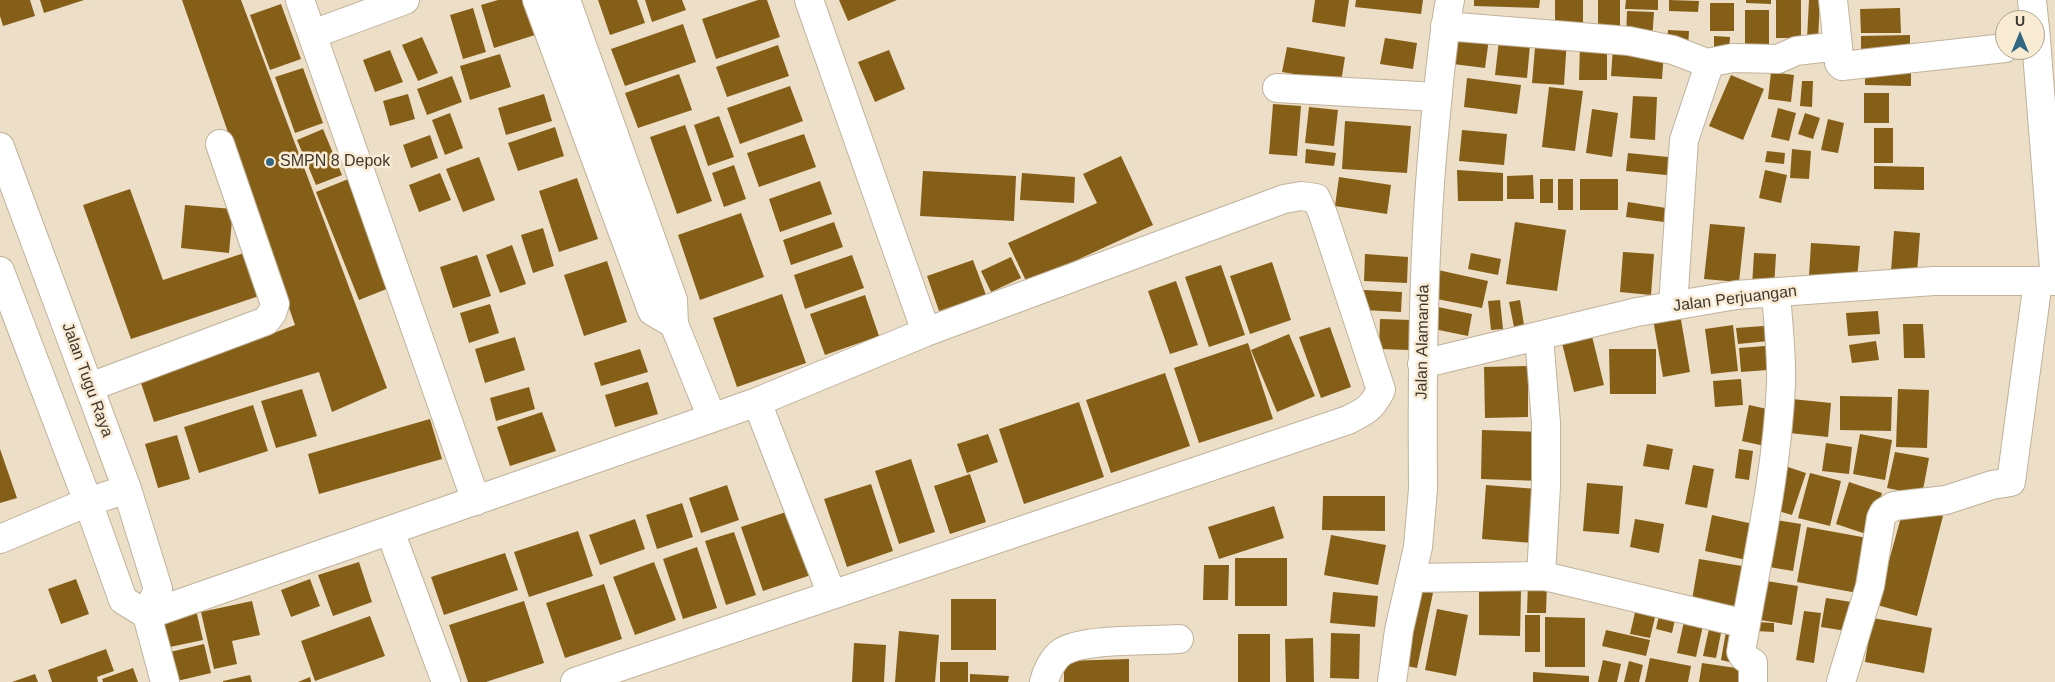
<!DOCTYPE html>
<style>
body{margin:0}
#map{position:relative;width:2055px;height:682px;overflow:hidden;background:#eddec7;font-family:Helvetica,sans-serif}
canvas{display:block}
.north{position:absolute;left:1995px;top:10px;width:50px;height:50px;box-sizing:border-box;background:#faebd4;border:1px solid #afa492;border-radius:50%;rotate:0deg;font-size:14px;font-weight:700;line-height:20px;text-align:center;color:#3f3930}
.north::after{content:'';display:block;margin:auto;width:18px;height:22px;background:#336784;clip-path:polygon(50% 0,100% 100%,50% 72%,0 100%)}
</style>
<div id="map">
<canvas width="2055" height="682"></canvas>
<div class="north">U</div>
</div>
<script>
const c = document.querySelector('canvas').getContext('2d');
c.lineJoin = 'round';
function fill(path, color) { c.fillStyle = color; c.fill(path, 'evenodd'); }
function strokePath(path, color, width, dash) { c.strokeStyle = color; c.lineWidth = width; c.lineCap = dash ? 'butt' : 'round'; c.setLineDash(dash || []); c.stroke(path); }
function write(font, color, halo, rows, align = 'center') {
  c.font = font + ' Helvetica,sans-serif'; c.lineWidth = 5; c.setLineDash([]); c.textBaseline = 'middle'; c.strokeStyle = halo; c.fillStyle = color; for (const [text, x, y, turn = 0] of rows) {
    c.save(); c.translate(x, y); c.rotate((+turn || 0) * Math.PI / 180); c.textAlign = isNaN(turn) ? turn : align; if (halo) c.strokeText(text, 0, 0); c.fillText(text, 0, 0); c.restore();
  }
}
fill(new Path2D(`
 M0,0H30L35,16L3,26L0,16Z
 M40,0H84L44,13Z
 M182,0H241L387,388L332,412L319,372L154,422L141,383L295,325Z
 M498,0H528L538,34L494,48L481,5Z
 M598,0H637L645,23L610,35Z
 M645,0H682L686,10L652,22Z
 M758,0H767L780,37L716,59L702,19Z
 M839,0H897L848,21Z
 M1315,0H1349L1345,27L1312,22Z
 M1356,0H1423L1421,14L1355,7Z
 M1474,0H1540L1539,8L1474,6Z
 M1555,0H1583V35H1555Z
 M1598,0H1620V37H1598Z
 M1626,0H1658V10L1625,9Z
 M1669,0L1699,1L1698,12L1669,11Z
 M1746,0H1771V4L1746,3Z
 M1776,0H1801V38H1776Z
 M1809,0H1820L1818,40L1807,39Z
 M1710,3H1734V31H1710Z
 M281,4L301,59L270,70L250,15Z
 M473,8L486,52L463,59L450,15Z
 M1900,8L1901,33H1861L1860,9Z
 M1745,10H1769V57H1745Z
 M1627,11L1654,12L1652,40L1626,39Z
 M683,24L696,62L625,86L611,49Z
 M1458,27L1490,31L1485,68L1453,64Z
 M1668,30L1689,31L1688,48L1667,44Z
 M1500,31L1531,34L1527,78L1495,75Z
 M1910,35V57L1861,58V36Z
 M1536,36L1567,39L1564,85L1532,83Z
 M1714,36L1730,37L1729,54L1714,53Z
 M422,37L438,73L418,81L402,45Z
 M1385,38L1417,43L1413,69L1380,64Z
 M1580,44L1607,45V80H1579Z
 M778,45L789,76L727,97L716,67Z
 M1287,47L1345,57L1341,82L1282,72Z
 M1613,47L1664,50L1662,79L1611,76Z
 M390,50L403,82L375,92L363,60Z
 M889,50L905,89L875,102L858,62Z
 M500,54L511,87L470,100L460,66Z
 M303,68L323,123L295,133L275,77Z
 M1865,68L1911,69V86L1865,85Z
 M1771,72L1794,75L1791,102L1768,99Z
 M679,74L692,110L638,128L625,93Z
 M1731,75L1764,89L1743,140L1709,126Z
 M452,76L462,102L427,115L417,89Z
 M1467,78L1521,85L1517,114L1464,107Z
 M1802,81H1813L1812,107L1800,106Z
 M790,86L803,121L740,144L727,108Z
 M1549,87L1583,91L1575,151L1542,147Z
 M1864,93H1889V123H1864Z
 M408,94L415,119L390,126L383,101Z
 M544,94L552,121L506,135L498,108Z
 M1633,96L1657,97L1655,140L1630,138Z
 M1273,104L1301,106L1297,156L1269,154Z
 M1309,107L1338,110L1334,146L1305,143Z
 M1778,108L1796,113L1789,141L1771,137Z
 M1592,109L1618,113L1612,157L1586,153Z
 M450,113L463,148L445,155L432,120Z
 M1805,113L1820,118L1813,139L1798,134Z
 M719,116L734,157L708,166L694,125Z
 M1828,119L1844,123L1838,153L1821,150Z
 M1345,121L1411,126L1407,173L1342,169Z
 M685,125L712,201L677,214L650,137Z
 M555,127L564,156L518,171L508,143Z
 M1874,128H1893V163H1874Z
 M323,129L342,175L316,185L297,140Z
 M1462,130L1507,134L1504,165L1459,161Z
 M804,134L816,167L759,187L747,153Z
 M430,135L438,158L411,168L403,145Z
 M1306,149L1336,153L1334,166L1305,163Z
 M1792,149L1811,151L1809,179L1790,178Z
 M1767,151L1785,153L1784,164L1765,162Z
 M1628,153L1678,158L1676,176L1626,171Z
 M1121,156L1153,225L1027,283L1008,243L1097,203L1083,174Z
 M479,157L495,200L463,212L446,169Z
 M734,165L746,199L724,207L712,173Z
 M1874,166L1924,167V190L1874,189Z
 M1457,170L1503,173V201H1458Z
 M1765,170L1787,175L1781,203L1759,198Z
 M923,171L1016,176L1014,221L920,216Z
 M440,173L451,200L419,212L409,185Z
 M1022,173L1075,177L1074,203L1020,200Z
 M1533,175L1534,199H1507V176Z
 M1339,177L1391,185L1387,214L1335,206Z
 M351,178L394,286L359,300L316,192Z
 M577,178L598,239L559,252L539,191Z
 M1540,179H1553V203H1540Z
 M1558,179H1573V210H1558Z
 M1580,179H1618V210H1580Z
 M820,181L832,214L780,232L769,199Z
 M130,189L163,280L256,249L271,292L131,339L83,205Z
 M1628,202L1666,208L1664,222L1626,217Z
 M185,205L233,209L229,253L181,248Z
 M741,213L764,277L700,300L678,235Z
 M834,222L843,247L791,265L783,240Z
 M1515,222L1566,230L1557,291L1506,284Z
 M1710,224L1745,227L1739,282L1704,279Z
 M543,228L554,266L533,273L521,235Z
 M1894,231L1920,233L1917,273L1891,271Z
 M1811,243L1860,246L1857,279L1809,276Z
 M512,245L526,284L500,293L486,255Z
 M1623,252L1654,254L1651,295L1620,292Z
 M1471,253L1501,259L1498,275L1468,269Z
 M1754,253L1776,254L1774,289L1752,287Z
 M1365,254L1408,257L1407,283L1364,281Z
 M477,255L491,296L453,308L440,267Z
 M852,255L864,288L805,309L794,275Z
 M1011,257L1021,278L991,292L981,271Z
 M973,260L986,295L939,311L927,276Z
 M607,261L627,322L584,336L564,275Z
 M1272,262L1291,320L1250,334L1230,276Z
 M1221,265L1245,335L1209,347L1185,277Z
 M1438,270L1488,281L1482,308L1432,298Z
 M1176,281L1198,345L1170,354L1148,291Z
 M1364,290L1402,292L1401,312L1363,310Z
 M782,294L806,363L737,387L713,318Z
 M865,295L879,336L825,355L810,314Z
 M1500,300L1503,329L1491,330L1488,301Z
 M1520,300L1524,325L1514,327L1509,302Z
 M490,304L499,333L469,343L460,313Z
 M1433,306L1472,314L1468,336L1429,328Z
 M1878,311L1880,334L1848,336L1846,313Z
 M1680,314L1690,372L1663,377L1653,319Z
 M1380,319L1412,320L1410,350L1379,349Z
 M1903,324H1923L1925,358H1904Z
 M1733,325L1738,371L1711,374L1705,329Z
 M1777,325L1779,340L1738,344L1736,328Z
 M1330,327L1351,387L1321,398L1299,337Z
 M1591,332L1604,385L1574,392L1561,339Z
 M1289,334L1315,396L1277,412L1251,350Z
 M515,337L525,370L485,383L475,349Z
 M1876,341L1879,360L1852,363L1849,345Z
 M1248,343L1273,419L1199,443L1174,368Z
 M1778,345L1780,369L1741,372L1739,348Z
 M640,349L648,372L601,386L594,363Z
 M1609,349H1656V394H1610Z
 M1528,366V417L1485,418L1484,367Z
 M1165,373L1190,446L1111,473L1086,400Z
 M1741,379L1743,405L1715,407L1713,381Z
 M648,382L658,414L615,427L605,395Z
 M529,387L535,409L496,421L490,398Z
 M302,389L317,436L276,448L261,401Z
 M1898,389L1929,390L1927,448L1896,447Z
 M1840,396L1892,397L1891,431L1840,430Z
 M1792,399L1831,403L1828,437L1789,433Z
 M1079,402L1104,477L1024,504L999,429Z
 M253,405L268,451L199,473L184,427Z
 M1749,405L1776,411L1769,447L1742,441Z
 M542,412L556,451L510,466L497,427Z
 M430,419L442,459L319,494L308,454Z
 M1482,430L1543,432L1542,481L1481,479Z
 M988,434L998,462L967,473L957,444Z
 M1860,434L1892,440L1885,480L1853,474Z
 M177,435L190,479L158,488L145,444Z
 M1826,443L1852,447L1849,474L1822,471Z
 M1647,444L1673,449L1669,470L1643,466Z
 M0,449L17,498L0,503Z
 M1739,449L1753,451L1749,480L1735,478Z
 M1895,452L1929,458L1922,495L1887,488Z
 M911,459L935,532L899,544L875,471Z
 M1693,465L1714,469L1707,508L1685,504Z
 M1785,466L1806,473L1792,515L1771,509Z
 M1810,473L1841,481L1830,526L1798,518Z
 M970,474L986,522L950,534L934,486Z
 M1849,482L1882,493L1869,535L1836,524Z
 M1587,483L1623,486L1619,534L1583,531Z
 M871,484L893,551L847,567L824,499Z
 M727,485L739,520L701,533L689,498Z
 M1486,485L1537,489L1533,543L1482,539Z
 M1323,496H1385V531L1322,530Z
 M682,503L693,537L657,549L646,515Z
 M1274,506L1284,538L1219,559L1208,527Z
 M1904,506L1943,516L1917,616L1877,605Z
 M792,510L814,574L763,591L741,527Z
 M1712,515L1758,525L1751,561L1705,551Z
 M635,519L645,549L600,565L589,535Z
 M1635,519L1664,524L1659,553L1630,547Z
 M1776,520L1801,524L1793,571L1769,567Z
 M1807,527L1873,539L1863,594L1797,582Z
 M578,531L593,576L529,597L514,552Z
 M734,532L756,595L726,605L705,541Z
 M1331,535L1386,545L1378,585L1324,575Z
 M697,547L717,608L683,619L663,559Z
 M505,553L518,590L444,615L431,577Z
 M1235,558H1287V606H1235Z
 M1699,559L1742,566L1736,606L1692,600Z
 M359,562L372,602L333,616L318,575Z
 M654,562L676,620L635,635L613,577Z
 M1204,565H1229L1228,600H1203Z
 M76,579L89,614L61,624L48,589Z
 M310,579L320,606L291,617L281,590Z
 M1760,580L1798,586L1792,625L1754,619Z
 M1528,583H1547L1546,613H1527Z
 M604,584L622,639L565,658L546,603Z
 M1418,589L1433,593L1417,668L1401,665Z
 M1479,590H1521L1520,636L1479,635Z
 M1333,592L1378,596L1375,627L1330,623Z
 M1826,598L1858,603L1853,632L1821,627Z
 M951,599H996V650H951Z
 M252,601L260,635L232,641L237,664L214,669L201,612Z
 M524,601L544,663L486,682H468L449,625Z
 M1637,604L1657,609L1650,638L1630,634Z
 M1437,609L1468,615L1456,676L1425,670Z
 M196,610L203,640L170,647L163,618Z
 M1660,611L1676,615L1672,633L1656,629Z
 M1804,611L1821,613L1814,663L1796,660Z
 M1525,615H1540V652H1525Z
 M370,616L385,656L315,681L301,641Z
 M1545,617L1585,618V667H1545Z
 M1685,617L1704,621L1696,657L1677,653Z
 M1872,618L1932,628L1924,673L1865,662Z
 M1711,620L1723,623L1716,658L1703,656Z
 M1756,622L1774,623V632L1756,631Z
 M1727,626L1745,630L1738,664L1721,660Z
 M1606,630L1650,640L1646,656L1602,646Z
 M899,631L939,635L935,682H895Z
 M1331,633L1360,634L1359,679L1330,678Z
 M1238,634H1270V682H1238Z
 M1313,638L1314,682H1286L1285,639Z
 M854,643L886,645L884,682H852Z
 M204,644L211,673L177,681L170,652Z
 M106,649L114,671L97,677L98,682H52L48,670Z
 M1650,658L1691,666L1688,682H1645Z
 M1129,659V682H1064V661Z
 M1603,660L1621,664L1617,682H1598Z
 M1629,661L1643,665L1639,682H1624Z
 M940,662H968V682H940Z
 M1702,663L1743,669L1741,682H1699Z
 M133,668L138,682H103L102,679Z
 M1533,672L1589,676V682H1533Z
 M35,674L38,682H12Z
 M970,674L1009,676L1008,682H970Z
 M250,675L252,682H223V681Z
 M310,677L311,682H298Z`), '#855f17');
const minor = new Path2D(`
 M300,0L476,501
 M537,0L652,311L674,324
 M566,0L673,300L674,324L712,418
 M809,0L926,332
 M1833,0L1838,46
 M2032,0L2034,20
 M1445,26L1629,41L1673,50L1707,63L1733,58L1778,59L1796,51L1838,46L1839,63L1842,66L2005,48
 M2035,27L2055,281
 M313,34L405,0
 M1277,88L1437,97
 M0,147L127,489L158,589L147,615L165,682
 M0,271L88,502L123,600L147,615
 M1673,306L1684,140L1707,71V63
 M1539,336L1546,423V486L1541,576
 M1422,364L1637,312L1736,295L1934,281H2055
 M90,387L266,321L272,313L275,304L220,144
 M757,402L832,595
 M390,531L446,682
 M0,539L88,502L127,489
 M1412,578L1544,576L1746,624
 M147,615L712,418L757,402L926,332L1284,199L1301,196L1316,198L1323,214L1381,390C1372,408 1366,411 1348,420L575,682
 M1044,682C1046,673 1053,658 1062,652C1084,638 1151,641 1179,639
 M1392,682L1399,630L1418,547L1423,489C1422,367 1423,246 1435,124C1439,83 1442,41 1450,0
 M1753,682V663L1744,657L1741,652C1756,563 1777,474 1781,384C1782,354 1778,323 1776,293
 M1841,682L1870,586L1881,518L1884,512L1894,506L1946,500L1992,485L2011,482L2038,281`);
strokePath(minor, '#c0b29c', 30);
strokePath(minor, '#fff', 28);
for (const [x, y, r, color] of [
 [270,162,5,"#336784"]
]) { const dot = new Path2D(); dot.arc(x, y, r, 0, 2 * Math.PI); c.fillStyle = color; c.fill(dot); strokePath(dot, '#faebd4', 2); }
write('16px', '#3f3930', '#faebd4', [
 ["SMPN 8 Depok",280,162]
], 'left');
write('16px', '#3f3930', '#faebd4', [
 ["Jalan Perjuangan",1735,299,-7],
 ["Jalan Alamanda",1423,342,-89],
 ["Jalan Tugu Raya",87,380,70]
]);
</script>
